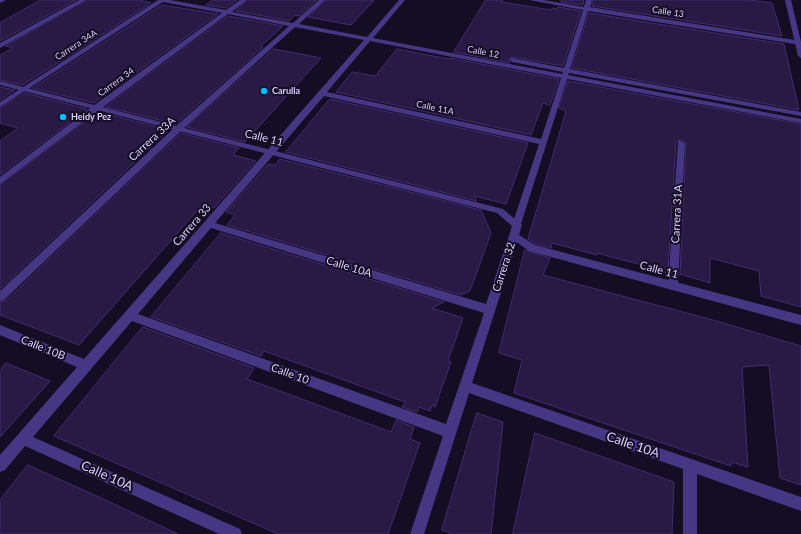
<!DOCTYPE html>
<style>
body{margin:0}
canvas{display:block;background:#140d23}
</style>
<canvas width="801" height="534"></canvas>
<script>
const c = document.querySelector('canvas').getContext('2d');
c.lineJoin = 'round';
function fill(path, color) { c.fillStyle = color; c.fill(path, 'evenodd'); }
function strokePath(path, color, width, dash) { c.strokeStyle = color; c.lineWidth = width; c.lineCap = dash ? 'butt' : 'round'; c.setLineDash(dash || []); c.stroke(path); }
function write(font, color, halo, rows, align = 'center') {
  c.font = font + ' Lato,sans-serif'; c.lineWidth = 4; c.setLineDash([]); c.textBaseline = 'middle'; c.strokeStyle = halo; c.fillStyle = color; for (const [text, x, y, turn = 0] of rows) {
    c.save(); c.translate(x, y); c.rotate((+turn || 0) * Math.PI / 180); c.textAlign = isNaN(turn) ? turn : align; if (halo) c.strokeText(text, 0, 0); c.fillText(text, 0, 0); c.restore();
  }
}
const building = new Path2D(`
 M41,0H76L0,41V23Z
 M87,0H139L151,3L23,85L0,80V55L13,48L6,46Z
 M213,0H237L226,8L206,5Z
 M248,0H317L299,16L295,15L289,21L236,11Z
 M326,0H374L351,25L308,17Z
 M486,0H503L502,2L551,10L552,8L556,9L558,7L581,11L563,66L512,57L508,60L510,63L454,52Z
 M562,0H584L583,5L561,2Z
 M593,0H749L772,3L782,36L592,6Z
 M162,5L218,14L94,103L33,88Z
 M589,13L784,44L799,110L572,68Z
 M228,16L283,26L261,46L263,47L176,124L106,107Z
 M274,49L321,58L245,142L187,127Z
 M397,49L449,59L450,58L559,79L550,105L543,103L531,135L336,92L352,72L375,76Z
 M568,81L801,124V307L761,296L759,271L710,258V283L680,274L686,143L682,140L676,141L668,271L666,270V273L642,267V265L597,253V255L552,243L551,248L536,244L528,239L566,111L559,108Z
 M0,87L15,90L0,100Z
 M25,93L87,109L0,175V141L18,128L0,123V108Z
 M330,99L528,143L506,204L474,196L477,201L286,152Z
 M99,112L169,130L0,289V185Z
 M181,133L239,148L233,155L256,161L214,208L203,204L79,345L0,315V302L5,301Z
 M280,159L481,210L491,233L470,291L461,295L227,225L235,215L226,212L268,164L275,165Z
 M221,233L444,302L432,308L463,318L448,361L451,362L435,407L432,405L430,411L419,407L417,412L402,407L405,402L344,380L264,351L261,356L151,317Z
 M525,250L550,258L543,275L713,320L801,346V485L780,478L769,365L742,367L748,467L731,462V466L514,393L522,360L499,353Z
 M143,327L254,368L247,379L269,387L391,432L396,420L414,427L410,439L420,443L388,534H278L54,436Z
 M6,363L50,381L0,437V371Z
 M477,413L503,422L491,534H453L442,530Z
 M535,433L674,482L672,534H513Z
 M28,465L101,498L178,534H0V500Z`);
fill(building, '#281945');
strokePath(building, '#432b71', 1);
fill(new Path2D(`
 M0,0H6L0,3Z
 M79,0H86L0,48V43Z
 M158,0H170L226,10L240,0H247L232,12L293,23L319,0H325L299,24L367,37L399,0H405L373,38L562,74L563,72L512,62L509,60L512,58L564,68L583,10L529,0H543L584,7L586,0H592L590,7L801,41V45L588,11L570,69L801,112V116L569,73L568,75L801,119V123L567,79L520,227L517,228L512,225L539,144L324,96L215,223L486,304L509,236L511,234H517L519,236L472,383L801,497V511L697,474V534H683V469L469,393L424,534H410L443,436L132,321L33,437L240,529L242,534H219L25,446L5,470L0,472V455L77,367L0,335V325L84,359L364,40L295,27L181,131L4,300L0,301V291L175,127L289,26L228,14L0,184V177L93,106L222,13L163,2L0,107V102ZM370,41L561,78L541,139L327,92ZM211,228L484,313L446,424L138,314Z
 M678,141H681L685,143L678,286L677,289L673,290L669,289L668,286Z`), '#453783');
fill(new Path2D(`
 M785,0H791L801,42V58L798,56Z
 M0,81L503,209L520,223L522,225L519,235L535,245L801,315V325L529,251L511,238L509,236L512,226L497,213L0,85Z`), '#453783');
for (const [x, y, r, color] of [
 [264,91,4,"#00bdfb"],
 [63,117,4,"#00bdfb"]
]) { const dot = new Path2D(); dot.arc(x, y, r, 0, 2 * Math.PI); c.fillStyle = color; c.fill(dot); strokePath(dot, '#140d23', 1.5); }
write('9px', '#dcd0ff', '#140d23', [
 ["Calle 13",668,12,9],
 ["Carrera 34A",76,45,-33],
 ["Calle 12",483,52,11],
 ["Carrera 34",116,82,-36],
 ["Calle 11A",435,108,12]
]);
write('bold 9px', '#dcd0ff', '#140d23', [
 ["Carulla",272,91],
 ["Heidy Pez",71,117]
], 'left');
write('11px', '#dcd0ff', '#140d23', [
 ["Calle 11",264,138,14],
 ["Carrera 33A",152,139,-43],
 ["Carrera 31A",677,214,-87],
 ["Carrera 33",192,225,-49],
 ["Calle 10A",349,267,17],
 ["Carrera 32",504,267,-72],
 ["Calle 11",659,270,15],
 ["Calle 10B",43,348,22],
 ["Calle 10",290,374,20]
]);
write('13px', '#dcd0ff', '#140d23', [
 ["Calle 10A",633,445,19],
 ["Calle 10A",107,476,24]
]);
</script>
